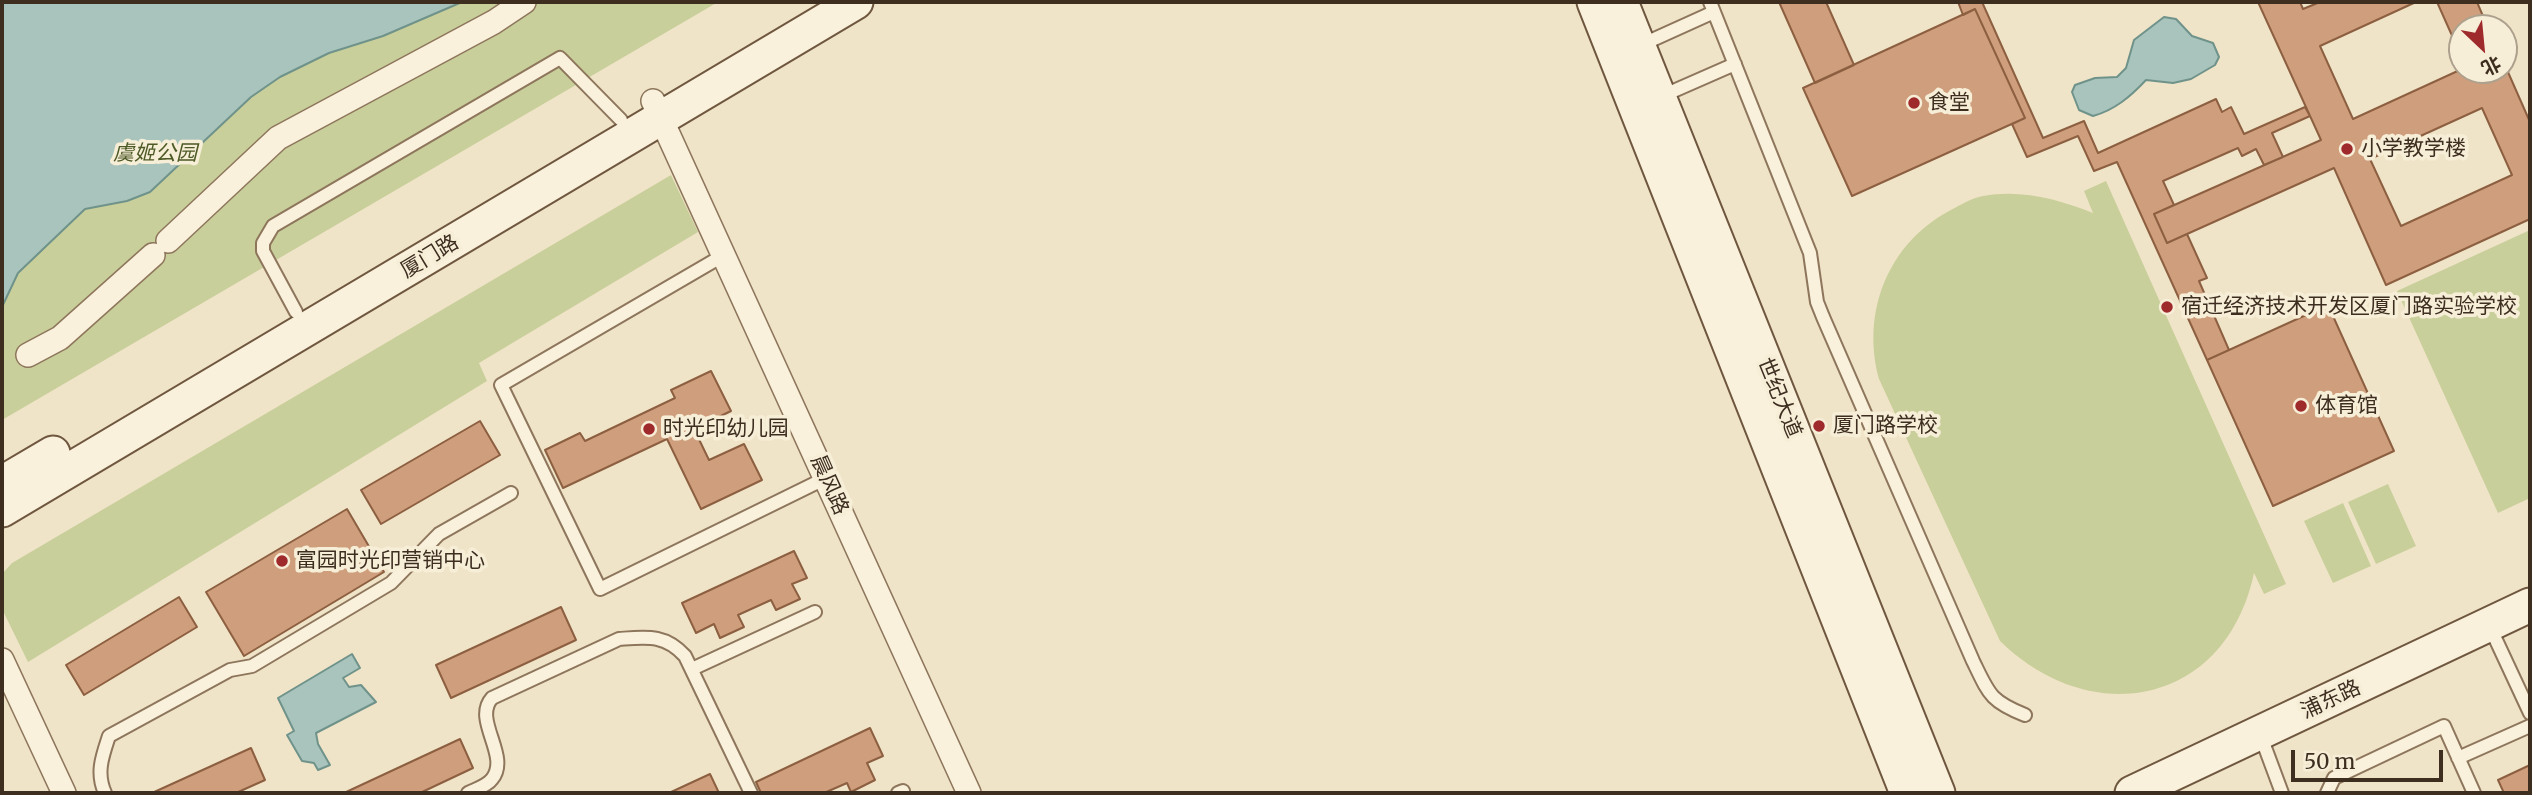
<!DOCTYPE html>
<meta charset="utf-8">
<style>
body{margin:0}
#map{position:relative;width:2532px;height:795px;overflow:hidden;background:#f0e4c8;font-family:Merriweather,"Noto Sans SC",serif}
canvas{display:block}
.frame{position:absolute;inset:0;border:4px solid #3d2e20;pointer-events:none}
.north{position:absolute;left:2448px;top:14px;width:70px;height:70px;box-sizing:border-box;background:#f7eed8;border:2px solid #ada18e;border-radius:50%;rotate:154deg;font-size:19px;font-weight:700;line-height:28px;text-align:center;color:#3d2e20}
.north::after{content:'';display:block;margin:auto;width:24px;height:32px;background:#9e2a2b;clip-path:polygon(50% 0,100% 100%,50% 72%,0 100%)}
.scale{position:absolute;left:2291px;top:750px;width:152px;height:32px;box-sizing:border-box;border:4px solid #3d2e20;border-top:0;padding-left:9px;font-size:21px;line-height:24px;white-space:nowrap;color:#3d2e20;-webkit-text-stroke:5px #f7eed8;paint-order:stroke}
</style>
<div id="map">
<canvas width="2532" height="795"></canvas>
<div class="frame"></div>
<div class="north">北</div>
<div class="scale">50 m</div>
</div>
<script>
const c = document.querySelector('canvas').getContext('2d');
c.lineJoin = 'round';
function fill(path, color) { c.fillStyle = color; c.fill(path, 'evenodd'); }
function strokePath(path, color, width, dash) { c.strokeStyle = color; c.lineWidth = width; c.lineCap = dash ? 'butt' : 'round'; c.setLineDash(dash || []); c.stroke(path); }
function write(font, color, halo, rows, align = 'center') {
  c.font = font + ' Merriweather,"Noto Sans SC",serif'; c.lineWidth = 7; c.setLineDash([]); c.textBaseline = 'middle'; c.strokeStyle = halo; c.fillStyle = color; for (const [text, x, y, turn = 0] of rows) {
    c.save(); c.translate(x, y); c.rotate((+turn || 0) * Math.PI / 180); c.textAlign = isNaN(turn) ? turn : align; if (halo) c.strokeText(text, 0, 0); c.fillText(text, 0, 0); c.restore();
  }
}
fill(new Path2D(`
 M2,2H718L2,420Z
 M671,175L698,232L479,363L487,381L28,662L2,609V574L12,563Z
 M2106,181L2286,584L2264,594L2254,573C2226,705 2092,731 2000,641L1879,379C1861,312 1888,244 1949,211C1960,205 1972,198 1983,196C2021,189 2058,199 2093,213L2084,191Z
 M2530,230V498L2498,513L2397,291Z
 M2388,484L2416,546L2376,564L2348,502Z
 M2343,503L2371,566L2333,583L2304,521Z`), '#c9cf9b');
const water = new Path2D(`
 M2,2H462L383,36L329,53L280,77L251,97L150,192L127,201L85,209L18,273L2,307Z
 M2164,17L2176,19L2192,36L2213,43L2219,57L2215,65L2191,79L2173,83L2146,80C2131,96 2115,110 2093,116L2079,110L2072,92L2075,85L2095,78L2117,77L2126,68L2134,40Z
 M352,654L360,668L343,678L349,687L361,685L376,702L316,733L318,744L330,765L318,770L314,763L302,761L287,735L294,731L278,698Z`);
fill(water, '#a9c4bc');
strokePath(water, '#6f938a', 2);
const building = new Path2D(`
 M1779,2H1826L1854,65L1815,83Z
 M1958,2H1982L2043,138L2084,121L2098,153L2216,99L2222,112L2231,107L2244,134L2305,107L2310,116L2272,133L2283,157L2264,165L2256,149L2242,156L2238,148L2163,181L2174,205L2154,214L2167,243L2187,234L2207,278L2199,281L2229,350L2207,360L2117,162L2094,171L2078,136L2027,157L2012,124L2025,118L1975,9L1963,15Z
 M2258,2H2300L2303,9L2320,2H2416L2320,46L2353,119L2462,69L2504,70V63L2530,122V219L2386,285L2334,168L2167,243L2154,214L2321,140ZM2482,108L2512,175L2401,226L2370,159Z
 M2437,2H2477L2488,28H2462V58Z
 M1975,9L2025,118L1852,196L1803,88Z
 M2328,305L2394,451L2273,506L2207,360Z
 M711,371L731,411L694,429L709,460L744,444L762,480L701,509L667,439L563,488L545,450L580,433L585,441L675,398L671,390Z
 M480,421L500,455L381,524L361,490Z
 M347,509L384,572L244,656L206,592Z
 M794,551L807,578L792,584L800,599L776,610L771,600L738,615L744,627L720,638L714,624L696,633L682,603Z
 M179,597L197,627L84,695L66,665Z
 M561,607L576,640L451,698L436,665Z
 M870,728L883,756L867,763L875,780L851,792L847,783L824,793H761L756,782Z
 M460,739L473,768L420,793H344Z
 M251,748L265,780L236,793H152Z
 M2530,765V793H2504L2498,780Z
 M710,774L719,793H669Z`);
fill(building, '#cf9f7d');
strokePath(building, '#8d5f41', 2);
const lane = new Path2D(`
 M1710,2L1810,253L1817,302L1823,317L1973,661C1989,694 1990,701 2025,715
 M1641,45L1714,12
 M1662,96L1735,64
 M724,255L501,385L600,589L826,478
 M296,312L263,251V243L273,226L560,58L621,120
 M2489,625L2530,713
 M692,669L815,612
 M2260,734L2282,793
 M2458,758L2530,726
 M105,793C96,773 102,757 109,736L230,670L252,666L391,583L439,534L511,493
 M468,793C476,789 487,786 492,779C511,756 472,720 492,698L619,639C647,637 665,634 685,656L751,793
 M898,793L903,791
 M2327,793L2334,778L2444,726L2474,793`);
const street = new Path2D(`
 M653,101L969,793
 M168,241L278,138L494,22L524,2
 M28,355L60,338L153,255
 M2,660L64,793`);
const secondary = new Path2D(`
 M1594,2L1907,793
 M1621,2L1938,793
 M2,483L53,453
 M2,510L856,2
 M2132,793L2530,605`);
strokePath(lane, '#8d765c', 16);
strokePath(street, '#8d765c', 26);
strokePath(secondary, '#6f573f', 37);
strokePath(lane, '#faf1dc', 12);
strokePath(street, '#faf1dc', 23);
strokePath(secondary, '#faf1dc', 33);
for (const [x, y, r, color] of [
 [1914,103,7,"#9e2a2b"],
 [2347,149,7,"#9e2a2b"],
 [2167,307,7,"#9e2a2b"],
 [2301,406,7,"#9e2a2b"],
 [1819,426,7,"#9e2a2b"],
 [649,429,7,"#9e2a2b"],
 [282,561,7,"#9e2a2b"]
]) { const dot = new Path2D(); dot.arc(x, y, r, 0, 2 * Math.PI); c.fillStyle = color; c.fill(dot); strokePath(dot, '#f7eed8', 2.5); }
write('21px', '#3d2e20', '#f7eed8', [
 ["食堂",1928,103],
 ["小学教学楼",2361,149],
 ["宿迁经济技术开发区厦门路实验学校",2181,307],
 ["体育馆",2315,406],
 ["厦门路学校",1833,426],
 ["时光印幼儿园",663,429],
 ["富园时光印营销中心",296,561]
], 'left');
write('italic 21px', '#4d5a26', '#f7eed8', [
 ["虞姬公园",155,154]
]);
write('21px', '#3d2e20', '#f7eed8', [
 ["厦门路",430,257,-31],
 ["世纪大道",1779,398,68],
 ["晨风路",829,485,66],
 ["浦东路",2331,700,-25]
]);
</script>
